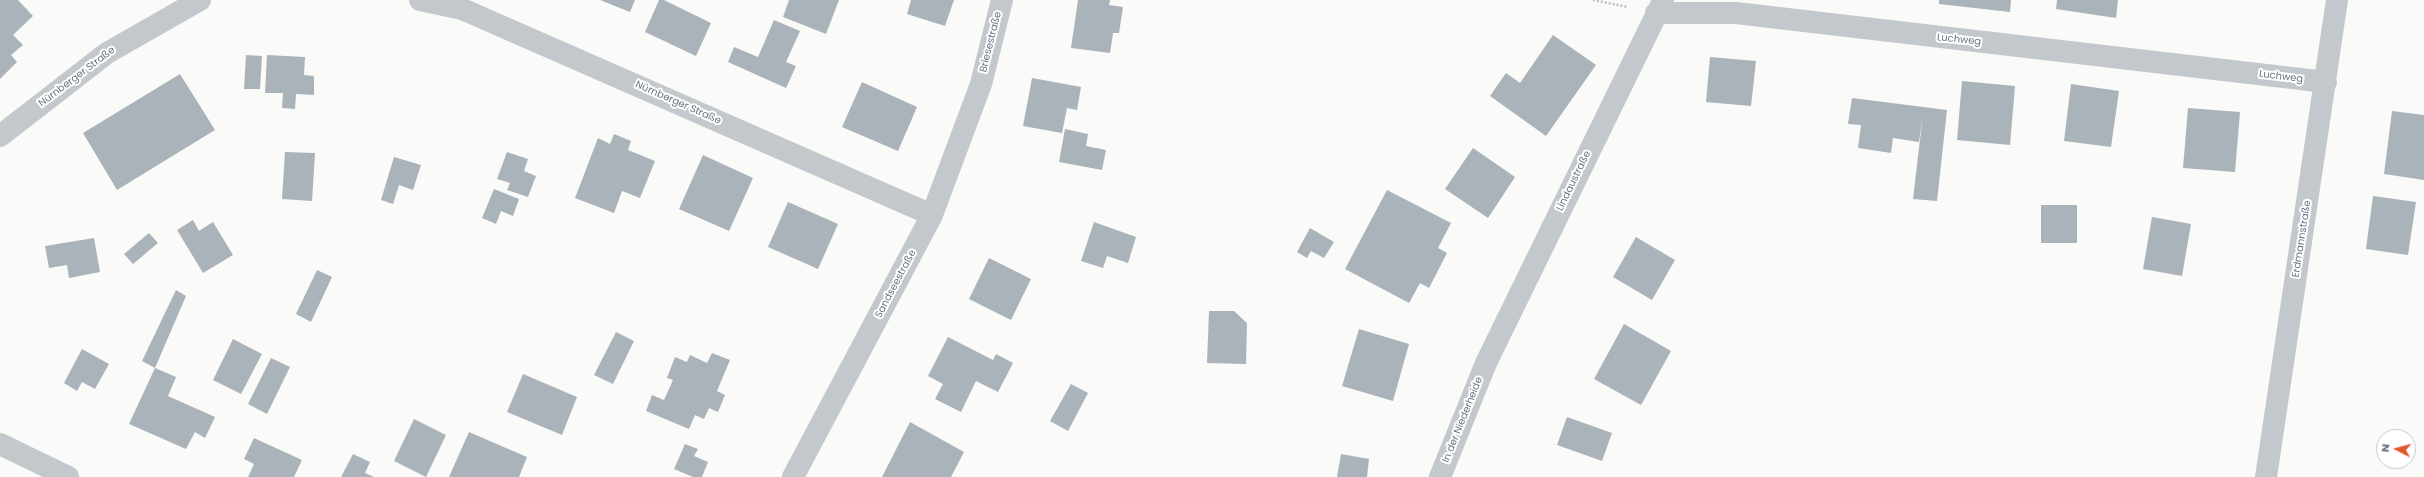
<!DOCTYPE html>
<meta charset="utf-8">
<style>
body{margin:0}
#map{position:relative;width:2424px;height:477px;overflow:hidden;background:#fafaf8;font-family:Poppins,sans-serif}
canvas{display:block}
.north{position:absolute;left:2376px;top:429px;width:40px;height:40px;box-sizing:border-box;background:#fff;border:1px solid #c1c8cd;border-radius:50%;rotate:276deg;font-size:11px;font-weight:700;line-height:16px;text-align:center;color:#657683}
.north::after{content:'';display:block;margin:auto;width:14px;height:18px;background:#e4572e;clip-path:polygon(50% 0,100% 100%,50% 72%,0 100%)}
</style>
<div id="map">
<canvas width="2424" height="477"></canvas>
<div class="north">N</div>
</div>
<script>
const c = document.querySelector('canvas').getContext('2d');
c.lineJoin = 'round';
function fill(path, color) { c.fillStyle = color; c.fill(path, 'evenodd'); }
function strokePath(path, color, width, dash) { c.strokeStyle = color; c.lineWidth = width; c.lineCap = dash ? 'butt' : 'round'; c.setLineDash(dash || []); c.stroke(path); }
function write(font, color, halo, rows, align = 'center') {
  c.font = font + ' Poppins,sans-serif'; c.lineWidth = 4; c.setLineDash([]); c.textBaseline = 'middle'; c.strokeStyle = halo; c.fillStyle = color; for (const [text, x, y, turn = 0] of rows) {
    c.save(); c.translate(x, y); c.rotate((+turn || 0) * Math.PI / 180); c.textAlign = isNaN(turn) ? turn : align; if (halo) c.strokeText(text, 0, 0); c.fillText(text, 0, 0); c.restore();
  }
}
fill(new Path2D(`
 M0,0H18L33,16L13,35L23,45L11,55L17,62L0,79Z
 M600,0H635L630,12Z
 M659,0H664L711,23L696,56L645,32Z
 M789,0H839L826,34L783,17Z
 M911,0H954L945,26L907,14Z
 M1078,0H1110L1109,5L1123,7L1119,33H1113L1110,53L1071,48Z
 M1939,0H2011L2010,12L1939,4Z
 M2057,0H2118L2116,18L2056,9Z
 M774,20L800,31L786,62L796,66L786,88L728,62L734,47L758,57Z
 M1553,35L1596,65L1546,136L1490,96L1506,73L1520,83Z
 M246,55L262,56L260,89H244Z
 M267,55L305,57L304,75L314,76V95L296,94L295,109L282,108L283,93H265Z
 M1710,57L1756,61L1751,106L1706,102Z
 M180,74L215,130L117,190L83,133Z
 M1032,78L1081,87L1077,110L1067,108L1062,133L1023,126Z
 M1962,81L2015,86L2010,145L1957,140Z
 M862,82L917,107L898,151L842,127Z
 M2071,84L2119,91L2111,147L2064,141Z
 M1852,98L1947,110L1937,201L1913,199L1923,114L1919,142L1893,138L1891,153L1858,148L1861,125L1848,124Z
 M2188,108L2240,112L2235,172L2183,168Z
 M2392,111L2424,115V180L2384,174Z
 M1065,129L1088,134L1086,146L1106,150L1102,170L1059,162Z
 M614,134L631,141L628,150L655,161L640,198L622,191L614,213L575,198L598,138L610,144Z
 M1473,148L1515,177L1488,218L1445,189Z
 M285,152L315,153L312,201L282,199Z
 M507,152L528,159L524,171L536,176L528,197L507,190L510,183L497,179Z
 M703,155L753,178L729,231L679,209Z
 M394,157L421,165L413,190L399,185L393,204L381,200Z
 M494,189L519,199L513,216L501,211L496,224L482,218Z
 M1387,190L1451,223L1438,248L1447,253L1429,288L1420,283L1409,303L1345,269Z
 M2373,196L2416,202L2408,255L2366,249Z
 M788,202L838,224L818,269L768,247Z
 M2041,205H2077V243H2041Z
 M2152,217L2191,224L2182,276L2143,269Z
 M193,220L199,231L213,222L233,255L203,273L177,230Z
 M1094,222L1136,237L1128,263L1107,256L1103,268L1081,261Z
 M1310,228L1334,242L1324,258L1311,251L1307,258L1297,252Z
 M149,233L158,243L133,264L124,254Z
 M1636,237L1675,260L1652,300L1613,277Z
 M94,238L100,272L69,278L67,265L49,268L45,246Z
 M989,258L1031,279L1011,320L969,299Z
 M317,270L332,277L311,322L296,314Z
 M176,290L186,296L155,368L176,377L168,396L215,417L205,438L195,432L186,449L129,424L155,368L142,361Z
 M1209,311H1234L1247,323L1246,364L1207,363Z
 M1624,324L1671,351L1641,405L1594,379Z
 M1359,329L1409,344L1393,401L1342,386Z
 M616,332L634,341L613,384L594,375Z
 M948,337L993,360L996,354L1013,363L998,392L976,381L961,412L935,399L943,384L928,376Z
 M233,339L262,354L241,394L213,380Z
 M82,349L109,364L95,389L82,382L77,391L64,383Z
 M712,353L730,360L717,391L725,395L718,412L709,408L704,419L695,415L689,429L646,411L652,395L664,400L673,380L667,378L675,357L687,362L690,355L707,363Z
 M271,358L290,367L267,414L248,404Z
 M523,374L577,397L562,435L507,412Z
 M1071,384L1088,393L1068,431L1050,421Z
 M1567,417L1612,433L1602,461L1557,445Z
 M414,419L446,435L426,477L394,461Z
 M910,422L964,452L951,477H882Z
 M469,432L527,457L519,477H449Z
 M254,438L302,460L294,477H248L254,464L244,459Z
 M685,444L698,449L694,456L708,462L702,477H693L674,469Z
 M353,454L370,462L365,473L374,477H341Z
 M1341,454L1369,459L1367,477H1337Z`), '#aab3b9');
strokePath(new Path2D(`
 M1593,0L1628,7`), '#bbbfc2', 2.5, [2, 2]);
strokePath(new Path2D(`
 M420,0L462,9L932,215
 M1656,13H1736L2326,82
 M0,136L107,53L200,0
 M0,444L68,477
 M793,477L932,215L981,84L1002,0
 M1440,477L1486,363L1663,1
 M2266,477L2337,0`), '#c3c8cc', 22);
write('10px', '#657683', '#fff', [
 ["Luchweg",1959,40,6],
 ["Briesestraße",991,42,-76],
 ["Nürnberger Straße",77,77,-37],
 ["Luchweg",2281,77,7],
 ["Nürnberger Straße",678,103,24],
 ["Lindaustraße",1574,181,-64],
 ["Erdmannstraße",2302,239,-81],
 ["Sandseestraße",896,284,-62],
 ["In der Niederheide",1463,420,-68]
]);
</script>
